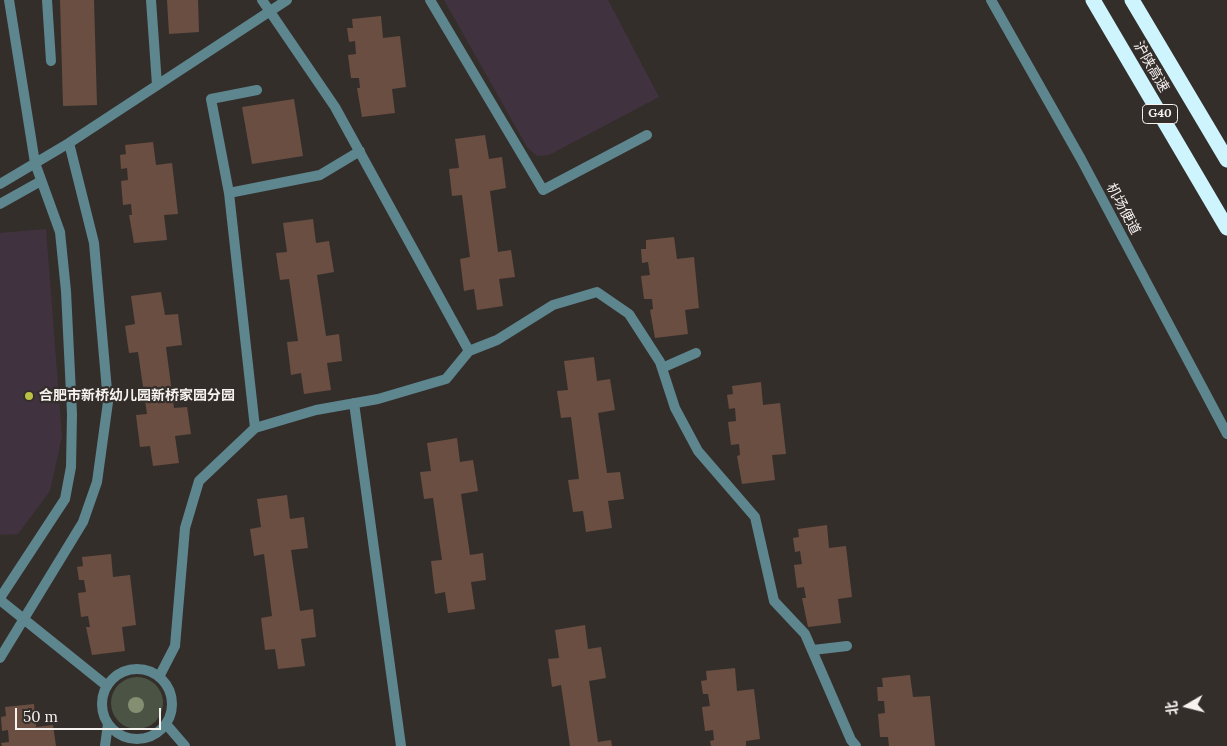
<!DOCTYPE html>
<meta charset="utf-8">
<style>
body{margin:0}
#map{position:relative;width:1227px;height:746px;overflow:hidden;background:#342e2b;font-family:Lora,"Noto Sans SC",serif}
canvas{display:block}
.north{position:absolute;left:1162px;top:681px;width:50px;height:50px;-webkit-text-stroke:4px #342e2b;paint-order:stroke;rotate:262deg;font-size:14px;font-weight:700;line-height:20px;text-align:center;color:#f6f2f0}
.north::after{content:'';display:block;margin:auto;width:18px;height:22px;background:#f6f2f0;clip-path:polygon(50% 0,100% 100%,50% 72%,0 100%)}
.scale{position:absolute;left:15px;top:708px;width:146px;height:22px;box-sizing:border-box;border:2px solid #f6f2f0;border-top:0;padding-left:6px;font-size:15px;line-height:18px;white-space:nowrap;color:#f6f2f0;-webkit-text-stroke:4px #342e2b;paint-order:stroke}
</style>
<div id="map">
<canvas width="1227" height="746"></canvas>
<div class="north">北</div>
<div class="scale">50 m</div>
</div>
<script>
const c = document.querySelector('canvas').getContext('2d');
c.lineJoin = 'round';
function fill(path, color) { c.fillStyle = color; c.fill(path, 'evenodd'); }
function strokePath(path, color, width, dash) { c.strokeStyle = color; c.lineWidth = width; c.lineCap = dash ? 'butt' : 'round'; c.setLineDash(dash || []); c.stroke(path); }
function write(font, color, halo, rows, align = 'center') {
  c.font = font + ' Lora,"Noto Sans SC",serif'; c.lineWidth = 4.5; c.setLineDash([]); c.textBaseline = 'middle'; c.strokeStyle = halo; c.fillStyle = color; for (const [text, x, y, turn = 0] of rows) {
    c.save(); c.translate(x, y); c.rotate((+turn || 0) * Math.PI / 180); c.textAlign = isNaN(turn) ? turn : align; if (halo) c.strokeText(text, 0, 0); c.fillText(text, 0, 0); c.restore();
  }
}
fill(new Path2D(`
 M444,0H608L659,97L549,155L537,156L527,147Z
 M46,229L62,437L50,491L18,534L0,535V233Z`), '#40323f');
fill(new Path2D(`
 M111 703a26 26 0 1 1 52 0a26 26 0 1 1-52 0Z`), '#4b5344');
fill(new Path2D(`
 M60,0H94L97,105L63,106Z
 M167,0H198L199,32L169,34Z
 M381,16L383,38L400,36L406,87L392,89L395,113L362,117L357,88H360L359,78H351L348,55L356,54L355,41L349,42L347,28H353L352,19Z
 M294,99L303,156L252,164L242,107Z
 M485,135L489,159L502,157L506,188L490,191L498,252L511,250L515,277L499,279L503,306L477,310L474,289L464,291L460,259L470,257L462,195L452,196L449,169L459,168L455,139Z
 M153,142L156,165L172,163L178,214L164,215L167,240L134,243L129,215H132L131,204L123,205L121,181L128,180L127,168L121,169L120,155L126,154L125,145Z
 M313,219L316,243L329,241L334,272L317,275L326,336L339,334L342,361L327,363L331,390L304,394L301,373L291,375L287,342L298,341L289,279L280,280L276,253L287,252L283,223Z
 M674,237L677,259L694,257L699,308L685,310L688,334L655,338L650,310L653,309L652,299H644L641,276L650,275L648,262L642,263L641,249H646V240Z
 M161,292L165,315L178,314L182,345L166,347L174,408L187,407L191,434L175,436L179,463L153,466L150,446L140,447L136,415L147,414L138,352L129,353L125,326L135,324L131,296Z
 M594,357L597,381L610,379L615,410L598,413L607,473L620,472L624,499L608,501L612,528L586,532L583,511L573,512L568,480L579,479L571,417L561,418L557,391L568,390L564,361Z
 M761,382L763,405L780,403L786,454L772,455L775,480L742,484L737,456L740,455L739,444L731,445L728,422L736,421L735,408L729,409L727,395L733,394L732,386Z
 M457,438L460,462L473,460L478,491L461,494L470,555L483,553L486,580L471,582L475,609L448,613L445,592L435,594L431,561L442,560L433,498L424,499L420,472L431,471L427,443Z
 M287,495L290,519L304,517L308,548L291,550L300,611L313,609L316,637L301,639L305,666L278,669L275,649L265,650L261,618L272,616L264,554L254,556L250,529L261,527L257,499Z
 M827,525L829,548L846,546L852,597L838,599L841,623L808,627L802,598H806L804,587L797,588L794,565L802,564L800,551L795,552L793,538L799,537L798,529Z
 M111,554L113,577L130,575L136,625L122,627L125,651L92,655L86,627H90L88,616L81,617L78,593L86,592L84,580H79L77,567L83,566L82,557Z
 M585,625L588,649L601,647L606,678L589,681L598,742L611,740L612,746H570L561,685L552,687L548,659L559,658L555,630Z
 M735,668L737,691L754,689L760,739L746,741V746H711L710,741L714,740L713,730L705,731L702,707L710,706L708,694H703L701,681L707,680L706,671Z
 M910,675L913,697L930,696L935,746H889L888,737H880L878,714L885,713L884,701H878L877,687H883L882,678Z
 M34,704L36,727L53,725L56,746H2L1,743L9,742L8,730L2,731L1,717L6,716L5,707Z`), '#6a4e42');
strokePath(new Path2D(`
 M47,0L51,61
 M151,0L157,85
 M262,0L335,107L469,351L497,340L553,305L597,292L629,314L660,362L675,408L698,451L755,517L774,601L805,634L851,740L856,746
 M430,0L543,190L647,135
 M0,184L69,143L287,0
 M229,193L211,99L257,90
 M0,204L41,181
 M662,368L696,353
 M354,403L401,746
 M255,428L229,193L320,175L360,151
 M0,598L65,499L71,467L72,414L66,291L60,232L35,163L9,0
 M0,600L107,686
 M813,650L847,646
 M0,658L83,522L97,482L108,402L94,243L69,143
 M102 704a35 35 0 1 1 70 0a35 35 0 1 1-70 0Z
 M159,677L175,646L185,528L199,481L255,428L316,410L378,399L446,379L469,351
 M166,724L185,746
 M105,746L108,724`), '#5e868f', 10);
strokePath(new Path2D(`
 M991,0L1081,159L1227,434`), '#5e868f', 10);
strokePath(new Path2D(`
 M1093,0L1227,228
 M1132,0L1227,160`), '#cef4fd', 15);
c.fillStyle = '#848f72';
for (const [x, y] of [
 [136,705]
]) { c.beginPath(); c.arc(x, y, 8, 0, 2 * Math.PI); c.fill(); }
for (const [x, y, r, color] of [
 [29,396,5,"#b9c146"]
]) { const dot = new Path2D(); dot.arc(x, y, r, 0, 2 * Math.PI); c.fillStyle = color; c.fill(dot); strokePath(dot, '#342e2b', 2); }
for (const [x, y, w] of [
 [1160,114,35]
]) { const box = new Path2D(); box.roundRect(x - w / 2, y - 9.5, w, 19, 4); c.fillStyle = '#342e2b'; c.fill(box); strokePath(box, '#f6f2f0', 1); }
write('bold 12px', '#f6f2f0', null, [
 ["G40",1160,114]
]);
write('14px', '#f6f2f0', '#342e2b', [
 ["沪陕高速",1151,67,60],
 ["机场便道",1123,209,62]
]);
write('bold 14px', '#f6f2f0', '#342e2b', [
 ["合肥市新桥幼儿园新桥家园分园",39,396]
], 'left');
</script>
